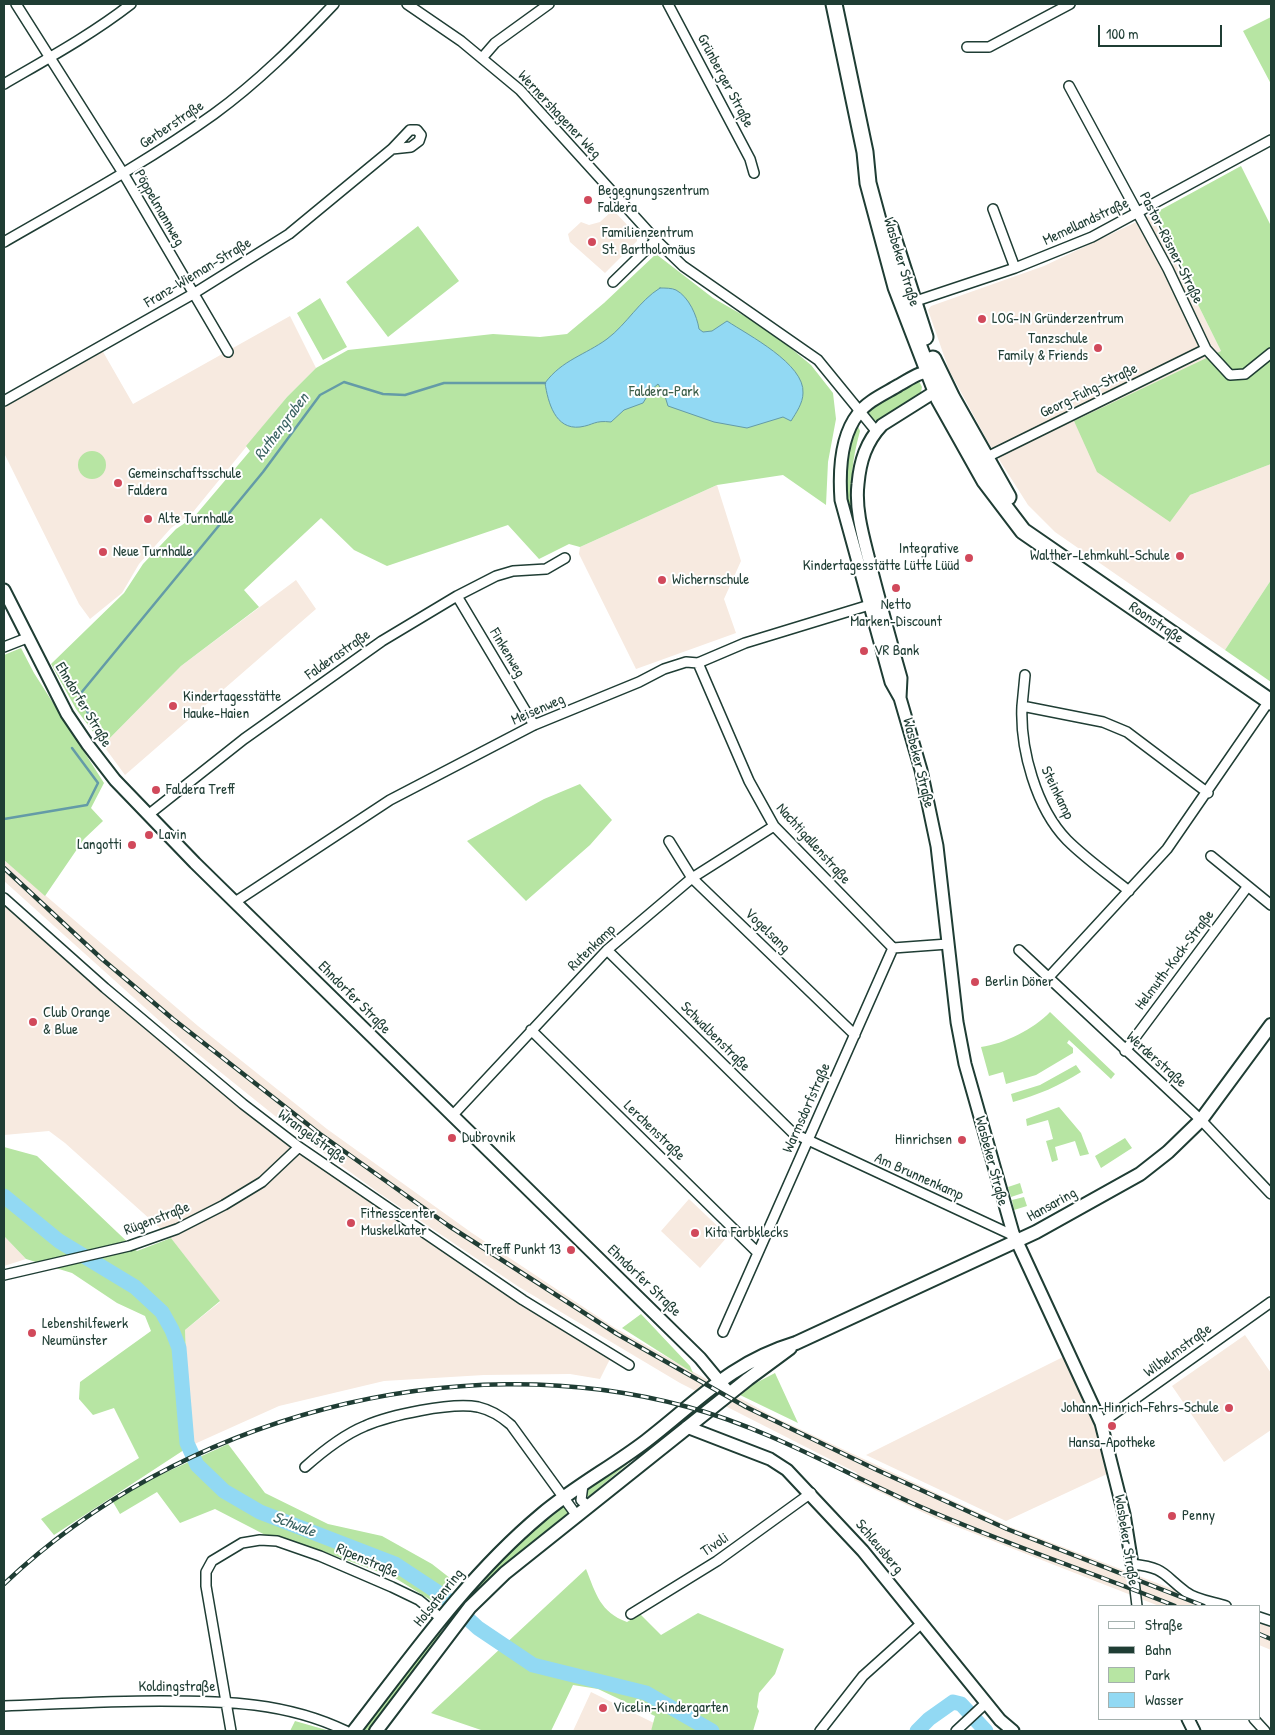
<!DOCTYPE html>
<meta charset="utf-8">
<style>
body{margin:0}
#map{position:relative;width:1275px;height:1735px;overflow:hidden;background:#fff;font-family:"Patrick Hand",sans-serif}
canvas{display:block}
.frame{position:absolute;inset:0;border:5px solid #1f3d34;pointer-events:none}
.legend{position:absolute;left:1098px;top:1605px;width:162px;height:115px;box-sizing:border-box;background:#fff;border:1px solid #a5b1ae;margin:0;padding:6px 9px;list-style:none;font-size:15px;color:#1f3d34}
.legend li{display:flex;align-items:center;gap:10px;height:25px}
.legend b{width:25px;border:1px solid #a5b1ae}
.scale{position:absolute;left:1098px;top:25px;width:124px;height:22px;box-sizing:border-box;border:2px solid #1f3d34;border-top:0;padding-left:6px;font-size:15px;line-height:18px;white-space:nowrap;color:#1f3d34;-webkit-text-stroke:4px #fff;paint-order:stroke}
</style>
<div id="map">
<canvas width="1275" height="1735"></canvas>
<div class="frame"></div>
<ul class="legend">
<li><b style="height:6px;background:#fff"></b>Straße</li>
<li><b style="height:6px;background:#1f3d34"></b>Bahn</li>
<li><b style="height:14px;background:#b7e5a3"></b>Park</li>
<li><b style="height:14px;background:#92d9f3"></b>Wasser</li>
</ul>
<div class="scale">100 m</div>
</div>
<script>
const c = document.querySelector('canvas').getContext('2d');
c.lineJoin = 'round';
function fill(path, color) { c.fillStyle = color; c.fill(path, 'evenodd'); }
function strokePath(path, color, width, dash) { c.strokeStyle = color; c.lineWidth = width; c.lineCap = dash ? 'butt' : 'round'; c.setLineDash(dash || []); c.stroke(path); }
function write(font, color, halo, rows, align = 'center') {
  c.font = font + ' "Patrick Hand",sans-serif'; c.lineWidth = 4; c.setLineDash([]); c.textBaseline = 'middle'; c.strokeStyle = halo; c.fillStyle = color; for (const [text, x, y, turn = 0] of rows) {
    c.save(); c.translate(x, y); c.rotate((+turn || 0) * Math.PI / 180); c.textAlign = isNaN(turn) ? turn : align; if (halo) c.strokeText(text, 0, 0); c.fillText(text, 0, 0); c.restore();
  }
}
fill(new Path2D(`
 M613,210L637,235V241L605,273L570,242L568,234L581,222L589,225L600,222Z
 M1153,214L1221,351L1074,422L1190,495L1271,464V580L1225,650L1055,532L1028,505L988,442L949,370L928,310L931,306L1044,266Z
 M290,316L316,368L287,397L193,512L171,528L139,564L122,593L90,619L79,604L4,453V407L102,350L133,404Z
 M717,485L741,561L724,599L736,633L636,669L579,554L580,547Z
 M296,580L316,609L125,775L103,745L181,666Z
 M4,860L198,1026L327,1129L472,1233L615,1328L772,1416L934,1492L1008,1526L1217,1606H1159L937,1519L854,1480L857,1473L680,1383L519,1287L379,1193L295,1132L183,1042L4,881Z
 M4,898L299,1147L612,1355L600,1379L570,1374L484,1375L384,1381L279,1406L190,1446L185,1330L220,1302L171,1238L65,1143L49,1131L4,1135Z
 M689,1199L728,1236L700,1268L661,1231Z
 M4,1236L26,1259L4,1266Z
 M1245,1335L1271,1373V1430L1224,1462L1172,1386Z
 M1063,1357L1098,1426L1107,1474L1006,1521L866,1455Z
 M1259,1622L1271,1627V1650L1259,1645Z
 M591,1692L654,1723L651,1731H573Z`), '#f7eae0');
fill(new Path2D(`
 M1271,17V84L1243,31Z
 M1241,166L1271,226V464L1190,495L1170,522L1097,472L1074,421L1221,351L1153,214Z
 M418,226L459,281L388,337L346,282Z
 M656,254L713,298L769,330L811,365L833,393L836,419L828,462L826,505L783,475L717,485L580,547L569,544L539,559L508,525L387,566L354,550L321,518L244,590L259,607L181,666L103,745L76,709L51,664L124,593L143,564L176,529L194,517L250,451L246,446L287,397L316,368L348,350L493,334L540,337L567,334L604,303Z
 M320,298L347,347L323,360L297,313Z
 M916,381H919L922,387L921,392L877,421L869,418L868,411Z
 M857,424L860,431C844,488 854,518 867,574L846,508L845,459Z
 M78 465a14 14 0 1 1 28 0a14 14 0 1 1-28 0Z
 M1271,580V682L1225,650Z
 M21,648L34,673L104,783L91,808L103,821L84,839L45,896L4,860V655Z
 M580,784L612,820L590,845L526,901L467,841L544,799Z
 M1050,1012L1115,1074L1111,1079L1069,1040L1067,1043L1073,1048V1053L1036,1075L1006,1084L1003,1072L989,1076L981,1047C1004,1044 1034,1029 1050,1012Z
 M1076,1065L1081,1072C1059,1086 1038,1095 1013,1102L1011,1094L1040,1085Z
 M1059,1107L1081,1133L1089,1154L1080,1156L1075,1141L1055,1147L1058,1160L1052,1162L1046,1141L1053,1139L1048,1120L1027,1126L1026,1119Z
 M1125,1138L1132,1148L1101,1168L1095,1156Z
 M4,1147L37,1156L137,1251L171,1238L220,1301L185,1330L190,1446L54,1535L41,1519L139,1458L114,1408L93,1415L79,1399L80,1382L151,1331L145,1316L117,1303L72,1273L26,1259L4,1236Z
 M1020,1183L1023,1193L1011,1197L1008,1187Z
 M1024,1197L1027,1206L1014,1210L1012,1200Z
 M641,1314L690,1366L693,1373L622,1328Z
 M775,1373L798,1423L740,1395L752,1385Z
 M670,1429L589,1496L585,1497L587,1488Z
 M228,1444L265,1493L328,1524L382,1536L432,1564L455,1582L437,1604L395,1578L322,1551L277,1541L215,1509L180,1523L157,1492L120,1514L113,1502L149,1480Z
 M563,1505L569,1515L472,1596H470L498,1559Z
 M586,1569C596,1594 600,1612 627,1622L640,1614L661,1635L698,1613L784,1649L775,1674L759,1693L757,1707L759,1711L753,1731H712L704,1726L700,1731H651L655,1716L598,1689L573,1685L551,1731H484L431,1713Z
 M441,1631L443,1632L372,1731H360L437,1632Z
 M295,1721L330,1731H290Z`), '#b7e5a3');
const water = new Path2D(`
 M660,288C665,288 672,288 676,290C689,297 697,316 699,329L703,332L712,331L727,321C748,335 805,364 803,393C803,403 796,413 791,421L783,417L747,428L714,422L668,406L664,393L658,384L651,390L643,403L624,410L611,422C594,420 594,425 580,427C555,430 548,402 545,383C562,360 585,355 607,339C627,324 639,301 660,288Z`);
fill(water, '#92d9f3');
strokePath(water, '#649ba7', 1);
strokePath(new Path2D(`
 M93,728L81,693L263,472L320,395L344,382L383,394L405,395L444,383H545
 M4,819L87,805L98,783L72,748`), '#649ba7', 2.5);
strokePath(new Path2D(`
 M4,1196L59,1241L135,1287L162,1312L172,1330L179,1348L187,1443L197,1465L224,1491L260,1512L395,1564L442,1595L478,1628L533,1665L646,1693L712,1731
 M917,1731L929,1719L953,1702L961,1704L986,1731`), '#92d9f3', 15);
const minor = new Path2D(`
 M16,4L123,173L228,352
 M407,4L461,41L520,90L656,240L683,266L818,360L876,431
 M668,4L750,159L754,173
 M967,47H989L1070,4
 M482,58L495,43L549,4
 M4,84C47,59 91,35 131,4
 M1069,86L1168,269L1206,349L1230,375L1245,374L1271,353
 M993,209L1015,268
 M4,242C75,201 147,162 214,114C258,82 297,43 334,4
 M613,282L656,240
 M910,303L1015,268L1092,237L1271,140
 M4,401L193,294L289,234L392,149L410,130H417L421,135L419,141L411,147L392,149
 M985,458L1206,349
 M457,596L534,725
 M4,647L27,638
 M698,663L749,781L774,826L893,948
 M1022,706L1025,675
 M148,815L244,739L382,641L457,596L496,576L513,571L546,569L565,558
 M669,841L692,878L855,1035
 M1211,856L1271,905
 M1129,891C1109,875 1086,859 1067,840C1036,808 1020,749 1022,706L1103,722L1127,732L1208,793
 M4,898L105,988L243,1104L299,1147L523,1300L629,1365
 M235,902L390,800L534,725L639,682L664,669L686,662L698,663L745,643L876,603
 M607,950L793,1133L1010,1234L1014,1239
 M1019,950L1201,1120L1271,1194
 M1048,978L1167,849L1269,701
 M531,1030L757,1252
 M1125,1051L1248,886
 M452,1116L607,950L692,878L774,826
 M4,1275L129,1246L177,1229L224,1205L262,1182L299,1147
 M723,1332L893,948L948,944
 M1101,1423L1271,1302
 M305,1467C323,1451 343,1435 365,1426C390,1415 451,1402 478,1407C491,1410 501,1416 511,1425L577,1516
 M583,1485L581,1500L589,1507
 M1137,1606L1132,1564C1166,1568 1162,1574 1186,1592C1196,1600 1214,1602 1226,1606
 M631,1614L717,1561L811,1493
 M1259,1617L1271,1621
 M4,1706C56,1704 108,1701 160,1701C225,1701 286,1702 346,1731
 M1254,1719L1265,1731
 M231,1731L206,1586V1572L212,1561L242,1543L260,1540L277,1541L320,1556L392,1587L419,1600L442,1619
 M820,1731L863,1676L922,1623
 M956,1731L986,1703`);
const tertiary = new Path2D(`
 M934,372C921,370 910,379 899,385C886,393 867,401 858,414C840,437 839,472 841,500L891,682L900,698L921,770L937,846L957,1022L965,1064L1013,1233L1101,1423L1124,1514L1132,1564
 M4,590L67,714L88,745L115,780L195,863L700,1358L729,1393
 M900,698L901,678C890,639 879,600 869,560C863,536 855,509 858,484C860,461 866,442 882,425L936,391L939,385
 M687,1427L770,1459L787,1470L863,1551L1000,1720L1013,1731
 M1188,1719L1194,1731`);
const secondary = new Path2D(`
 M354,1731C412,1656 468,1576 541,1515C574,1487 612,1467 646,1441C698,1401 730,1363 796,1343L1036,1232L1140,1174L1168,1152L1201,1120L1271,1025
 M376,1731L470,1607L505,1573L748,1379L790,1348`);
const primary = new Path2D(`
 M834,4L865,152L868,183L896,287L939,399L985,481L1023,531L1271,702
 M890,228L925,337
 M933,359L952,398L1008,497`);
strokePath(minor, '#1f3d34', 12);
strokePath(tertiary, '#1f3d34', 15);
strokePath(secondary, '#1f3d34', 16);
strokePath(primary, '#1f3d34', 19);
strokePath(minor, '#fff', 9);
strokePath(tertiary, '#fff', 11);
strokePath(secondary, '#fff', 12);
strokePath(primary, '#fff', 15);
const rail = new Path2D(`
 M4,868L102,959L173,1019L320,1134L449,1226L617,1334L746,1407L877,1470L1007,1529L1204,1606
 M4,1584C179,1418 453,1343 688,1407C769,1429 844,1473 921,1507C1005,1544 1091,1572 1175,1606
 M1259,1634L1271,1639`);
strokePath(rail, '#1f3d34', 4.5);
strokePath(rail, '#fff', 2.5, [8]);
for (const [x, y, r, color] of [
 [588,200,5,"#d1495b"],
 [592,242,5,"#d1495b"],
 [982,319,5,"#d1495b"],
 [1098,348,5,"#d1495b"],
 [118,483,5,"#d1495b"],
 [148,519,5,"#d1495b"],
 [103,552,5,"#d1495b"],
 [1180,556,5,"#d1495b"],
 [969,558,5,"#d1495b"],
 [662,580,5,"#d1495b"],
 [896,588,5,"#d1495b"],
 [864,651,5,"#d1495b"],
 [173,706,5,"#d1495b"],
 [156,790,5,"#d1495b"],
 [149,835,5,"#d1495b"],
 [132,845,5,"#d1495b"],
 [975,982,5,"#d1495b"],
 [33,1022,5,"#d1495b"],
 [452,1138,5,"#d1495b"],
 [962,1140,5,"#d1495b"],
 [351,1223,5,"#d1495b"],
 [695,1233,5,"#d1495b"],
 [571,1250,5,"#d1495b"],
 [32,1333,5,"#d1495b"],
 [1229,1408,5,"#d1495b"],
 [1112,1426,5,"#d1495b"],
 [1172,1516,5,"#d1495b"],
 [603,1708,5,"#d1495b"]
]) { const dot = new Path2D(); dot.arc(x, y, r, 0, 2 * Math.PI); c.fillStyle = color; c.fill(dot); strokePath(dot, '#fff', 2); }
write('15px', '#1f3d34', '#fff', [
 ["Grünberger Straße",725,81,62],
 ["Wernershagener Weg",559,115,47],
 ["Gerberstraße",172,125,-34],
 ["Pöppelmannweg",159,208,60],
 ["Memellandstraße",1086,222,-25],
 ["Pastor-Rösner-Straße",1171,248,63],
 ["Wasbeker Straße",901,262,73],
 ["Franz-Wieman-Straße",198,273,-31],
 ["Georg-Fuhg-Straße",1089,391,-26],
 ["Roonstraße",1156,623,34],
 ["Finkenweg",507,653,59],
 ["Falderastraße",338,655,-35],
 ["Ehndorfer Straße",83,705,59],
 ["Meisenweg",538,710,-24],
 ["Wasbeker Straße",918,763,76],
 ["Steinkamp",1057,793,64],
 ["Nachtigallenstraße",813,844,48],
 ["Vogelsang",767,931,44],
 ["Rutenkamp",592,948,-44],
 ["Helmuth-Kock-Straße",1175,960,-53],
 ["Ehndorfer Straße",354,998,45],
 ["Schwalbenstraße",715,1037,45],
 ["Werderstraße",1156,1060,42],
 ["Warmsdorfstraße",807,1108,-66],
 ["Lerchenstraße",654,1131,44],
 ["Wrangelstraße",312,1137,36],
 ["Wasbeker Straße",991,1161,75],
 ["Am Brunnenkamp",919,1177,24],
 ["Hansaring",1052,1205,-29],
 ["Rügenstraße",157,1219,-21],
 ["Ehndorfer Straße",644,1281,44],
 ["Wilhelmstraße",1178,1351,-36],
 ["Wasbeker Straße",1126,1540,81],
 ["Tivoli",715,1545,-34],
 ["Schleusberg",879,1547,50],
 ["Ripenstraße",367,1561,23],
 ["Holsatenring",439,1598,-51],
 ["Koldingstraße",177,1687]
]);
write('15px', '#1f3d34', '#fff', [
 ["Begegnungszentrum",598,191],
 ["Faldera",598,208],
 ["Familienzentrum",602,233],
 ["St. Bartholomäus",602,250],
 ["LOG-IN Gründerzentrum",992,319],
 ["Tanzschule",1088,339,"right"],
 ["Family & Friends",1088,356,"right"],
 ["Gemeinschaftsschule",128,474],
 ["Faldera",128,491],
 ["Alte Turnhalle",158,519],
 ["Integrative",959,549,"right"],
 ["Kindertagesstätte Lütte Lüüd",959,566,"right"],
 ["Neue Turnhalle",113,552],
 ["Walther-Lehmkuhl-Schule",1170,556,"right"],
 ["Wichernschule",672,580],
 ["Netto",896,605,"center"],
 ["Marken-Discount",896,622,"center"],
 ["VR Bank",874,651],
 ["Kindertagesstätte",183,697],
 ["Hauke-Haien",183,714],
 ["Faldera Treff",166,790],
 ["Lavin",159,835],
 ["Langotti",122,845,"right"],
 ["Berlin Döner",985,982],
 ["Club Orange",43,1013],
 ["& Blue",43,1030],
 ["Dubrovnik",462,1138],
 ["Hinrichsen",952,1140,"right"],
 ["Fitnesscenter",361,1214],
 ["Muskelkater",361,1231],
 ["Kita Farbklecks",705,1233],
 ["Treff Punkt 13",561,1250,"right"],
 ["Lebenshilfewerk",42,1324],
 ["Neumünster",42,1341],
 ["Johann-Hinrich-Fehrs-Schule",1219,1408,"right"],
 ["Hansa-Apotheke",1112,1443,"center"],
 ["Penny",1182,1516],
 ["Vicelin-Kindergarten",613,1708]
], 'left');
write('15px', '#3d5f4a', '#fff', [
 ["Faldera-Park",664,392]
]);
write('italic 16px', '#3c6464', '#fff', [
 ["Ruthengraben",282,427,-53],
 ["Schwale",294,1525,21]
]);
</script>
